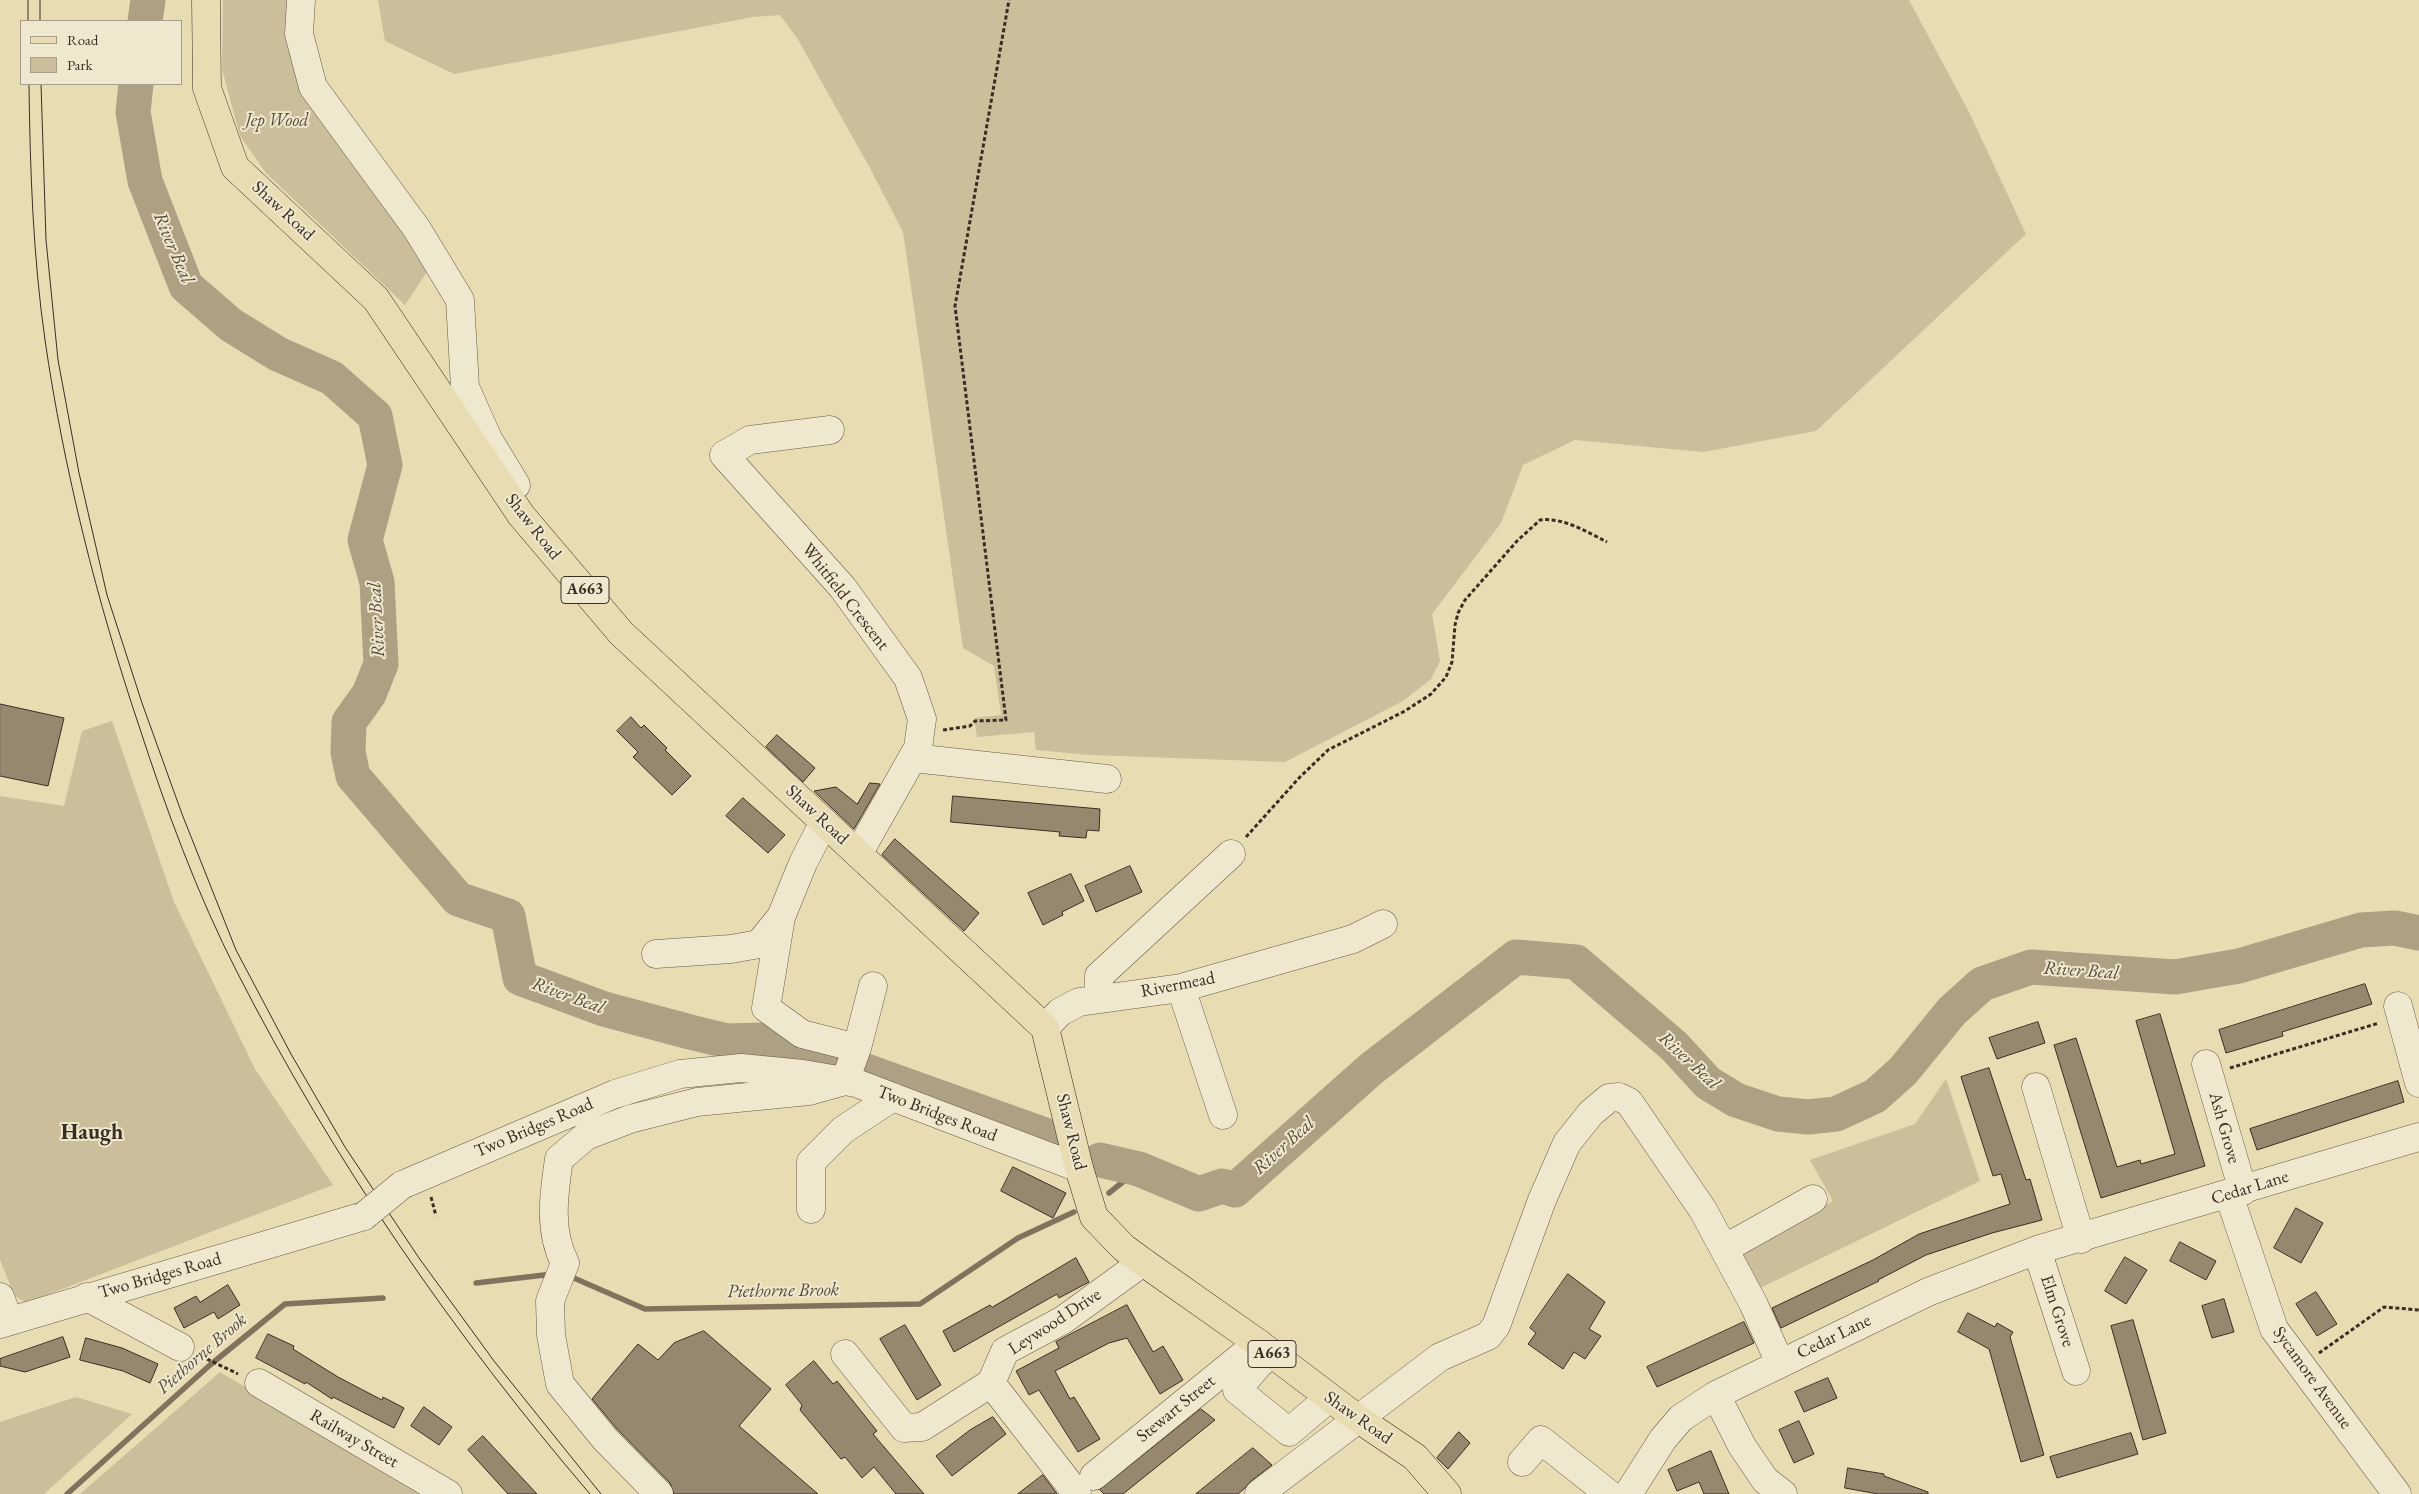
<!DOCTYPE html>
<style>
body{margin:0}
#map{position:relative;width:2419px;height:1494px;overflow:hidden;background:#e8dcb3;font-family:"EB Garamond",serif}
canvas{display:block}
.legend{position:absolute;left:20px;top:20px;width:162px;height:65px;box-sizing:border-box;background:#f0e8ce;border:1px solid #a89d8a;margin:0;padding:6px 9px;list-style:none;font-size:15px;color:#3c2d24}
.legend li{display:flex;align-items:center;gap:10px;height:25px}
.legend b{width:25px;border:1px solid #a89d8a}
</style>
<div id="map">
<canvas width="2419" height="1494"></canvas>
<ul class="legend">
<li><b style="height:6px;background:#e8dcb3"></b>Road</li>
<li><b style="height:14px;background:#cbbe9b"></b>Park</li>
</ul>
</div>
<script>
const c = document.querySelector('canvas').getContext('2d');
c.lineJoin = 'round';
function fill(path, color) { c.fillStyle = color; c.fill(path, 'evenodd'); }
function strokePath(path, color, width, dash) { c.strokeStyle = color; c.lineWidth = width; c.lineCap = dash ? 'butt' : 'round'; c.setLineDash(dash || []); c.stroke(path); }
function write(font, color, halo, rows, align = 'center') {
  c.font = font + ' "EB Garamond",serif'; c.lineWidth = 4; c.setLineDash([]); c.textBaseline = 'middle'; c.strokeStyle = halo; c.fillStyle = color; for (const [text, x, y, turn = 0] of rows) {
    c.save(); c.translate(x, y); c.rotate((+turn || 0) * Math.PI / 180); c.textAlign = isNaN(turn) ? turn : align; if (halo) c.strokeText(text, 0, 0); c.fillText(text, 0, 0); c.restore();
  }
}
fill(new Path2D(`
 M223,0H288L306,94L349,161L433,263L405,305L266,173L240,136L222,69Z
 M378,0H1909L1969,112L2026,234L1816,431L1703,452L1575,440L1523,465L1501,523L1432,614L1440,661L1431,679L1403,701L1285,762L1090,755L1036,750L1034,732L977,737L974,718L1001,715L994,666L963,648L903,232L871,170L797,38L780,15L753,17L454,74L385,41Z
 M112,721L174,902L255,1069L333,1185L26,1303L14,1295L0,1260V796L64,806L82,731Z
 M1946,1079L1980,1181L1756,1290L1737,1255L1833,1201L1810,1160L1915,1124Z
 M220,1372L425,1494H80Z
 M76,1397L132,1414L44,1494H0V1422Z`), '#cbbe9b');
strokePath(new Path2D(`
 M1109,1193L1139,1169
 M567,1275L645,1309L920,1304L1018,1238L1074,1212
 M476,1283L553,1274
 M67,1494L210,1365L285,1304L383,1298`), '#80725c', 5.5);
strokePath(new Path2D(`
 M145,21L148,0
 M136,84L133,112L145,181L186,286L231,325L278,354L332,378L375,416L385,465L365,540L377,582L381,664L369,694L349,722L348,752L353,776L458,899L508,916L520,978L604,1009L690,1032L727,1041L763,1040L836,1061
 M866,1071L1053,1138
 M1100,1160L1139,1169L1199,1194L1222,1186L1235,1190L1371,1069L1516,957L1576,962L1674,1046L1708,1083L1736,1100L1778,1114L1808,1117L1836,1114L1875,1096L1903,1071L1952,1011L1982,984L2031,967L2175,977L2239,966L2361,930L2395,928L2419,933`), '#aea082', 35);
const building = new Path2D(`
 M0,704L64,718L48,786L0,776Z
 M631,717L641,728L644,725L667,748L665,750L691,776L672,795L633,757L638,752L617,731Z
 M777,735L815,768L803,782L766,747Z
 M870,783L880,784L854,829L814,791L836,787L857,804Z
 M953,796L1100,809L1099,831L1087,830L1086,838L1059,836L1060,832L951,822Z
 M743,798L785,835L768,853L726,816Z
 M895,839L979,913L964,931L882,855Z
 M1130,866L1142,892L1096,912L1085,886Z
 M1071,874L1084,901L1062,912L1063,915L1043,925L1028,893Z
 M2365,984L2372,1004L2282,1032L2283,1036L2226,1053L2219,1030Z
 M2160,1014L2205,1166L2101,1198L2054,1045L2076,1038L2117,1167L2140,1160L2141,1164L2175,1154L2136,1021Z
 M2038,1022L2045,1043L1997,1059L1989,1038Z
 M1989,1068L2026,1180L2030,1179L2042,1220L1992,1233L1926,1255L1878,1280L1879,1281L1781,1328L1772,1308L1873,1260L1919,1234L2010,1204L2001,1174L1993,1176L1961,1077Z
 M2398,1081L2404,1102L2257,1150L2250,1129Z
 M1013,1167L1066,1193L1053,1218L1001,1191Z
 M2296,1208L2323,1223L2301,1263L2274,1248Z
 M2180,1242L2216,1261L2206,1280L2170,1261Z
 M2125,1257L2147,1270L2126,1304L2105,1291Z
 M1076,1258L1089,1282L1059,1298L1057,1294L954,1352L943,1331L990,1305L992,1307Z
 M1568,1274L1605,1302L1589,1329L1601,1336L1585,1359L1574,1352L1563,1369L1528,1344L1536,1333L1530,1328Z
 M228,1285L240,1305L218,1319L214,1312L184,1328L174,1308L196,1296L200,1302Z
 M2316,1292L2337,1324L2317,1336L2296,1304Z
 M2224,1299L2234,1332L2212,1338L2202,1306Z
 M1127,1305L1153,1352L1163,1346L1183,1380L1160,1394L1127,1338L1109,1343L1055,1371L1070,1399L1074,1397L1100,1439L1078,1452L1039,1390L1029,1395L1016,1371L1059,1348L1056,1342Z
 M1968,1313L1995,1327L1997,1323L2013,1332L2010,1337L2044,1455L2021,1462L1989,1349L1958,1332Z
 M2133,1320L2166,1433L2143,1440L2111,1326Z
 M1744,1322L1754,1343L1657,1387L1647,1367Z
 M905,1325L941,1385L917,1400L880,1339Z
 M704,1331L771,1389L739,1426L818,1494H674L670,1483L617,1429L592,1399L638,1344L658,1360L674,1343Z
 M268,1334L294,1346L293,1349L338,1377L382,1400L383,1397L404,1408L394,1428L333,1397L332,1399L306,1382L305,1384L256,1358Z
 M63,1337L70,1357L25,1372L0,1366V1359Z
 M86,1338L122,1348L158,1364L150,1383L123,1371L80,1360Z
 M814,1361L833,1384L837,1381L877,1431L873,1434L924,1494H896L874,1467L862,1478L845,1457L841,1459L800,1410L802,1405L786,1385Z
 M1828,1378L1837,1398L1804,1412L1795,1392Z
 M424,1407L452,1427L439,1445L411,1426Z
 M1201,1409L1215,1420L1123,1494H1104L1100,1490Z
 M993,1417L1006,1434L952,1476L936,1456L970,1430Z
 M1799,1421L1814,1454L1794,1463L1779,1430Z
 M1459,1432L1470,1443L1448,1469L1437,1458Z
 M2131,1433L2138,1454L2057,1478L2050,1457Z
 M483,1436L537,1494H508L468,1450Z
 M1253,1448L1272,1465L1250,1482L1244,1489L1238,1494H1196Z
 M1711,1451L1729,1494H1704L1699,1482L1677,1491L1668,1470Z
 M1848,1468L1884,1474V1476L1928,1492V1494H1878L1845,1488Z
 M1043,1475L1057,1494H1018Z`);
fill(building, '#95886e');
strokePath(building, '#3c2d24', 1);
const minor = new Path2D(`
 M301,0L299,34L313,87L417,229L460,300L465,387L488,439L516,485
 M830,430L750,440L724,455L843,588L908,678L922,719L918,748L858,854
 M913,758L1107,779
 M656,954L731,949L759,944L781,917
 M1181,988L1223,1115
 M1099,999V976L1231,854
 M2398,1006L2419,1083
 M1045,1028L1060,1012L1079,1002L1181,988L1353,939L1383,924
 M857,1048L873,986
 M2206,1064L2243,1191
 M2036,1087L2081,1239
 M402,1185L615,1094L680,1074L741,1068L803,1074L856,1083L1079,1168
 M2229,1195L2274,1329L2397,1494
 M811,1209V1162L843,1130L893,1097
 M1724,1249L1813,1199
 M2037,1250L2076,1371
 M0,1297L9,1321
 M87,1297L180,1347
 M0,1324L364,1216
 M845,1354L904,1428L922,1427L991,1383L1005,1351L1063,1320L1143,1262
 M1271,1354L1259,1364L1237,1390L1289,1432L1329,1398
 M259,1383L448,1494
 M991,1383L1077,1494
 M1716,1395L1742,1446L1765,1480L1783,1494
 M1522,1462L1541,1440L1609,1494
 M1094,1476L1258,1343
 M659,1494L605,1439L560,1384L551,1335L550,1301L565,1263C548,1230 554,1194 559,1159L586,1136L630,1119L697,1102L809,1091L845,1081L857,1048L802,1034L766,1008L781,917L803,863L824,822
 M1259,1494L1440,1357L1488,1336L1496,1326L1542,1200L1567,1143L1591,1113L1609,1098L1619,1097L1629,1102L1703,1210L1753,1303L1780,1363
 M1628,1494L1663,1439L1681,1418L1716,1395L1928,1292L2037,1250L2419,1137`);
const major = new Path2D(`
 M206,0L207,88L235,167L376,299L521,515L621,633L1045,1028L1079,1168L1094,1217L1124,1248L1143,1262L1258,1343L1357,1418L1415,1457L1447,1494`);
strokePath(minor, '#675948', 29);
strokePath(major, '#3c2d24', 29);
strokePath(new Path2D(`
 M943,730L970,726L975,721L1006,720L955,306L1009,0
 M1246,837L1299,778L1328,750L1405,711L1431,694L1446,677L1452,662L1455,625L1458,613L1465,600L1517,541L1540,520C1563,517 1587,532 1607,542
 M2230,1068L2379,1023
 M431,1197L436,1216
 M2319,1353L2384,1307L2419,1310
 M201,1356L238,1374`), '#3c2d24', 3, [4, 2.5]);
strokePath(minor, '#f0e8ce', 28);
strokePath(major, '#e8dcb3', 28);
strokePath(new Path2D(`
 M40,0V21
 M28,21V0
 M29,84C30,169 33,256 45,340C64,471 97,601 139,726C166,809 197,894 237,972C333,1160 453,1334 590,1494
 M41,84L46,240L58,360L79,473L107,595L142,703L182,814L236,950L291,1054L345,1147L419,1258L494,1361L601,1494`), '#3c2d24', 1);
const minorBridge = new Path2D(`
 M364,1216L402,1185`);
strokePath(minorBridge, '#675948', 29, []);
strokePath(minorBridge, '#f0e8ce', 28);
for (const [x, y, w] of [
 [585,590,48],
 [1272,1354,48]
]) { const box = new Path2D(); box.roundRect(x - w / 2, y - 13.5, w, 27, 4); c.fillStyle = '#f0e8ce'; c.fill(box); strokePath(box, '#3c2d24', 1); }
write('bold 16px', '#3c2d24', null, [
 ["A663",585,590],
 ["A663",1272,1354]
]);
write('italic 18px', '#594a3c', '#f0e8ce', [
 ["Jep Wood",277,121]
]);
write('18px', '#3c2d24', '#f0e8ce', [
 ["Shaw Road",283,211,43],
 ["Shaw Road",533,527,52],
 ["Whitfield Crescent",845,597,52],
 ["Shaw Road",817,815,43],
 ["Rivermead",1178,985,-11],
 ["Two Bridges Road",937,1114,21],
 ["Two Bridges Road",534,1128,-23],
 ["Ash Grove",2224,1128,74],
 ["Shaw Road",1071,1132,76],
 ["Cedar Lane",2250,1188,-17],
 ["Two Bridges Road",160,1276,-16],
 ["Elm Grove",2057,1311,72],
 ["Leywood Drive",1055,1322,-33],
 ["Cedar Lane",1834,1337,-26],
 ["Sycamore Avenue",2312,1378,54],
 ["Stewart Street",1176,1409,-39],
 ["Shaw Road",1358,1418,35],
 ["Railway Street",354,1439,30]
]);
write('italic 19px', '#584a3c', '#f0e8ce', [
 ["River Beal",173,248,67],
 ["River Beal",377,620,-93],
 ["River Beal",2081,971,4],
 ["River Beal",568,996,20],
 ["River Beal",1689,1061,43],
 ["River Beal",1284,1146,-42],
 ["Piethorne Brook",783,1291,-1],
 ["Piethorne Brook",202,1354,-41]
]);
write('bold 22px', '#3c2d24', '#f0e8ce', [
 ["Haugh",92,1133]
]);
</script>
